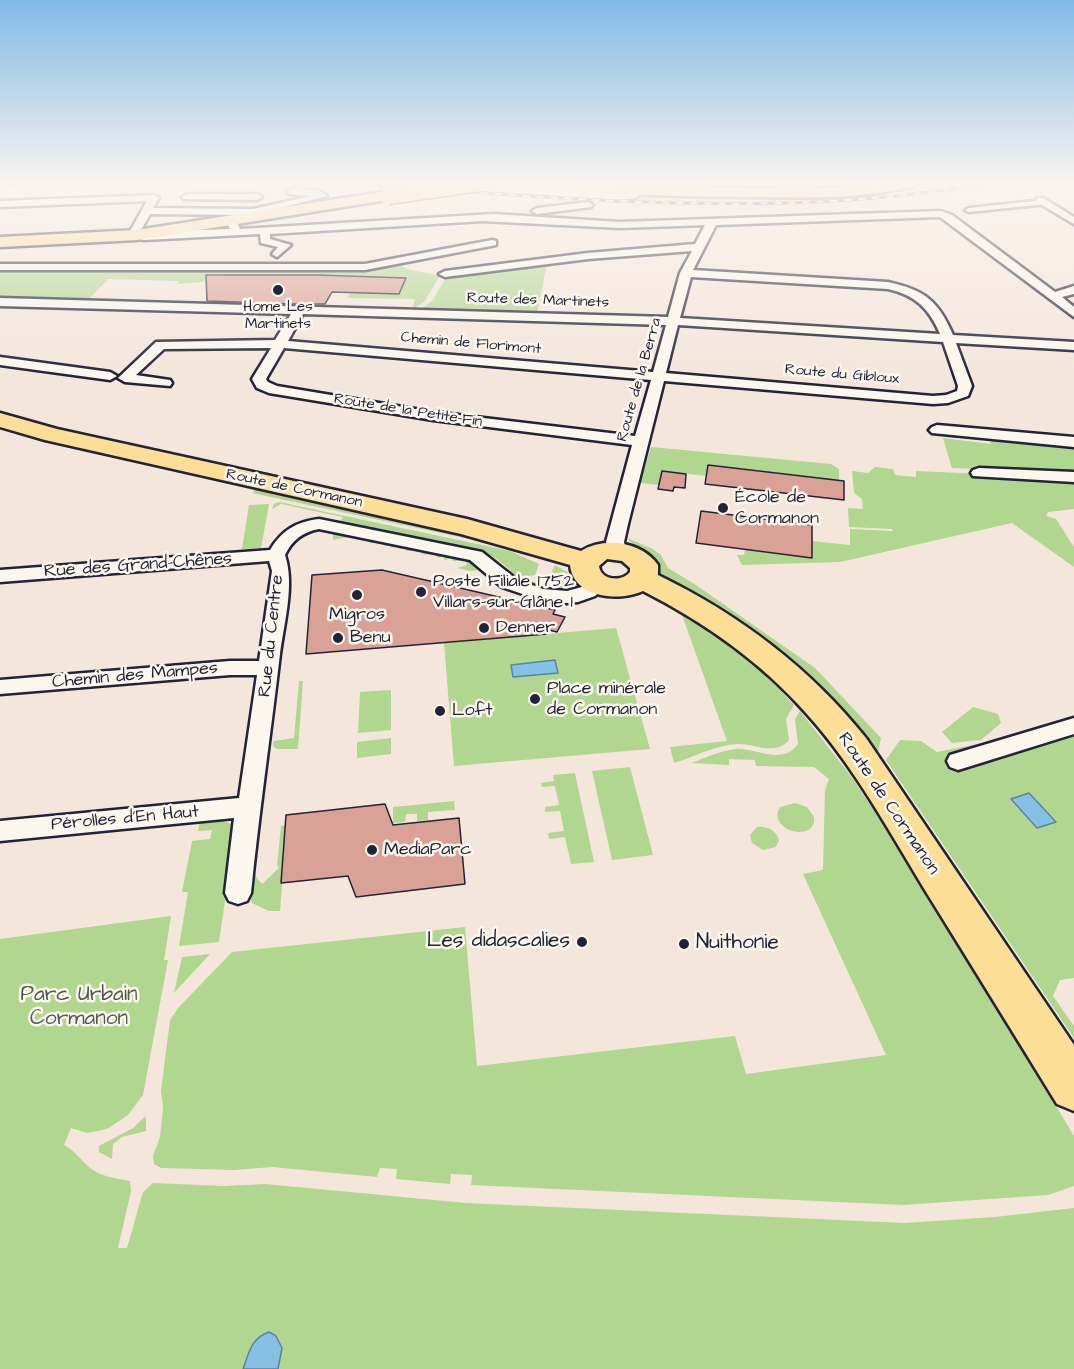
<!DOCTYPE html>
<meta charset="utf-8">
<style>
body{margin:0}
canvas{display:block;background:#f4e6db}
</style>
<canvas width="1074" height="1369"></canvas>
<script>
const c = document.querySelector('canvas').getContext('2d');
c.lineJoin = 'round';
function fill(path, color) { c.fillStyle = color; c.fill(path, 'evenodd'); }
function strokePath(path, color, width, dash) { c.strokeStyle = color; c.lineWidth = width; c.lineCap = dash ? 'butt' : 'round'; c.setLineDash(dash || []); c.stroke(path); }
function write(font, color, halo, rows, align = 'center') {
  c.font = font + ' "Architects Daughter",sans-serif'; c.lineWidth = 5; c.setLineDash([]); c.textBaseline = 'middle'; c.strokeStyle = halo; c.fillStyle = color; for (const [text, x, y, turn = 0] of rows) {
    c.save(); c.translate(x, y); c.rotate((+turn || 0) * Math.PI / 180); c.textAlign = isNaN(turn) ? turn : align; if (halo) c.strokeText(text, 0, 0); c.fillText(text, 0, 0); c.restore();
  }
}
fill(new Path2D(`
 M281,183H393L631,198L827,196L921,191L964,183H1027L971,194L965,191L951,193L947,199L854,208L773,210L637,206L600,201Z`), '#ecd1c6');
fill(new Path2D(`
 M916,183H960C851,202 742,201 631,198L648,194L906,187Z
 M547,263L537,314L419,311L433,300L447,276Z
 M399,264L407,269L440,276L424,302L412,310L415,299L347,298L350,293L399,294L405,278L317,275L309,287L222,274H210L203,282L177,284L179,281L108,279L88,300L116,301L121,298L119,302L0,299V269L385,266Z
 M943,438L991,444L990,439L1074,444V473L952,468Z
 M651,447L831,464L839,469V480L709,465L707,476L662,471L659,485L640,483Z
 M875,467L893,469L895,475L916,477V471L1074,478V509L1048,512L1046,516L1056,519L1074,547V567L1012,523L840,562L742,565L737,555H744L745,550L812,558V541L850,545V529L893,531L892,529L849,527L848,508L863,509L862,499L854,493L852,471L868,473Z
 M259,486C352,507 454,522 543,558L512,548L252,493Z
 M279,502L510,551L539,564L535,575L529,576L530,582H536L537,587C516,583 507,561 485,553L340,522L343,517L281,504L272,509L274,504Z
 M269,504L261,548L242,549L249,505Z
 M333,531L459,557L478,567V570L470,571L457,568L467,565L466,561H453L451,558L445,560L443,556L438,558L436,555L422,554L421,551H407L405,548L400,549L397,546L392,548L390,545L385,546L383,543H370L368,540L355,539L353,536L333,540Z
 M627,538L653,549L661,555L668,568L696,585L815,668L881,738L877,759L728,616L661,574Z
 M555,565L574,576L576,580L573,584L563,588L552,589L551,573Z
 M682,615C725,638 762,669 794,705L786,719L789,740C775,756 756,744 739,744C718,744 694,757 674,763L670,747L727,741Z
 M616,628L650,749L454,766L444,643Z
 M299,681H303L298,749H277L273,746L274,741L294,738Z
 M391,690V730L358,733L360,692Z
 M973,707L998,714L1001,723L981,740L952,743L942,732Z
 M800,711L853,779L916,874L1074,1136V1186L1048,1195L903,1205L471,1185L472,1175L451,1174L450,1184L396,1179L397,1169L380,1168L377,1177L272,1167L234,1170L161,1168L154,1164L153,1156L160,1137L163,1108L161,1091L170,1020L179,1007L232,952L465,927L477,1066L735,1036L746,1074L886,1055L803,874L823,870L825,790L829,779L814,767L756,766L755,760L729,759V765L691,763C705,758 722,750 736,749C758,748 782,766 798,744L795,719Z
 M1074,729V978L1060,980L1053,996L1074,1026V1038L886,760L900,740L921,741L937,752L978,744L996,758Z
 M391,738V754L357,758V742Z
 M630,767L653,855L612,860L592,771Z
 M575,773L594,862L571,864L565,837L549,839L548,833L564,831L560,811L545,812V807L559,805L555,786L542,787L541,783L554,781L553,775Z
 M454,801L455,810L428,812V820L417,821V814H406L405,822L393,823V807Z
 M795,803L807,807L814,817C817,844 766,831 780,807Z
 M217,818L236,826L219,942L179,946L188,892H182L192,841L210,839L212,830L198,831L200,820Z
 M287,825L280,911H269L252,903L249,894L253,869L257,878L262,884L279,868L277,865L281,826Z
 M757,827C767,826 776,830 779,840L776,847L763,850L752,843L750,835Z
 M171,916L164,960H168L143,1095L128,1115L107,1129L87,1133L71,1128L64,1145C75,1151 80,1159 89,1167C100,1177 116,1178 130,1181L131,1191L118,1248H127L143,1192L153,1183L224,1186L265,1184L466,1203L905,1223L995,1217L1074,1208V1369H0V939Z
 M210,954L174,993L182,957Z
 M146,1116V1131L122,1137L113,1144L112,1159L99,1152V1146L133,1128Z`), '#b1d690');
const water = new Path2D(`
 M555,660L558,673L513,677L511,665Z
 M1029,793L1056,822L1037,828L1011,799Z
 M269,1332L276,1336L282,1348L278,1369H243C249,1353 251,1338 269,1332Z`);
fill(water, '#86c0e5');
strokePath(water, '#5e81a1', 1.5);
const building = new Path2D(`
 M206,275H317L406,278L399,294L332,292L325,304H292L207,301Z
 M708,465L844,481V500L705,484Z
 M662,471L686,474L685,488L674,487L673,491L658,489Z
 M701,511L812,525V558L696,543Z
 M382,570L555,610L553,614L565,617L557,632L549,630L547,634L306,654L312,575Z
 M385,804L393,825L459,818L465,884L356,897L348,876L281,883L286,815Z`);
fill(building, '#daa196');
strokePath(building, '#22223b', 1.5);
const pedestrian = new Path2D(`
 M1044,200H1047V204L969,212L965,210L969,208Z`);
const minor = new Path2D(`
 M404,183H458L622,194L630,193L637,188L642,191L636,198L622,200L408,186Z
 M292,189L318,190L327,196L253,215L150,214L140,232L230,229L226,221L231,218L235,219L240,229L494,214L620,222L941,211L952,215L1055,292L1074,286V294L1062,297L1074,307V317L940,217L716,225L693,270L888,282C924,290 938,300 953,335L1074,342V350L956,343L972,386L968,396L948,403L933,404L664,381L628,524L624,542L626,551L623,555H611L606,542L632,445L433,420L269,393L257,388L252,379L271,348L164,349L136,375L170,380L172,383L170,386L125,382L118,378L156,342L275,340L291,314L0,306V298L668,317L680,273L692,251L588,259L445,277L439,274L445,271L588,253L695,244L705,225L620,228L482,221L270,234V239L291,245L277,257L272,254L278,247L261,243L260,234L144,240L129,237L128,235L147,201L0,207V201L154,195L159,198L153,208L253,209L311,196L289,194L287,192ZM691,277L888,289C915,295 929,308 940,334L680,318ZM303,314L666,325L653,372L288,341ZM678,325L943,342L958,386L957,391L946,395L933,396L666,373ZM284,348L651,380L635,436L433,412L277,386L268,382L266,379Z
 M187,194H257L262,197L257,200L184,199L182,197Z
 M1037,198H1043L1074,217V224L1037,202Z
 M588,202L593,205L591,207L537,214L532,211L537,208Z
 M492,240L496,241V245L365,270H0V264H365Z
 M0,357L110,372L117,376L110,380L0,365Z
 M937,425L1074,437V447L932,433L929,430L932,427Z
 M979,468L1074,472V482L973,476L971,473L973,470Z
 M319,519L482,552L516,579L543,589L567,591L582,587L591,581H605L607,585L595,596L578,602L567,603L543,601L502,587L470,560L319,529C303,532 292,540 285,555C295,585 284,623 280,654C271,732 259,813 251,893L247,901L238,904L229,901L225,893L234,818L0,841V821L239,798L257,675H230L0,694V680L230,661H259L272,571L269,561L0,582V570L270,550C282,530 296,522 319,519Z
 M1074,718V734L958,770L950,767L947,761L950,755Z`);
const primary = new Path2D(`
 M502,183L803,189L916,183L914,186C862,199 809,198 755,197C673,197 591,193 509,187Z
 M388,191L393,193L396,196L393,199L137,240L0,247V237L137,230Z
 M0,413L57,429L467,519L581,551C605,536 642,542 658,565V575C740,615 809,667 866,738L1074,1045V1111L1057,1104C1014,1034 971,964 928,895C890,833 855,767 806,713C761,662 704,622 643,591C619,602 573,598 570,565L461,534L45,440L0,427ZM607,559L622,561L630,568V572C622,582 601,581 599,566Z`);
strokePath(pedestrian, '#22223b', 5);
strokePath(minor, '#22223b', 5);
strokePath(primary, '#22223b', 5);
fill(pedestrian, '#fbf7ec');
fill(minor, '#fbf7ec');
fill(primary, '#fdde96');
const rail = new Path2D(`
 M341,183C504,194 669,210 833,201C888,198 942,191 996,183
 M0,186L38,183`);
strokePath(rail, '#22223b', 3);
strokePath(rail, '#fbf7ec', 2, [7]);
const primaryBridge = new Path2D(`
 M388,196L479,183`);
strokePath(primaryBridge, '#22223b', 19, []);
strokePath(primaryBridge, '#fdde96', 16);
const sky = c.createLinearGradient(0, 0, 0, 375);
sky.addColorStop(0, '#81b9e7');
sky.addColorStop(0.49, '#faf4ef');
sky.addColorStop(1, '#faf4ef00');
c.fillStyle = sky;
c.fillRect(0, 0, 1074, 375);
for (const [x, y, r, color] of [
 [278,290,6,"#22223b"],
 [723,508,6,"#22223b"],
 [421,592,6,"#22223b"],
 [357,595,6,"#22223b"],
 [484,628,6,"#22223b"],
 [338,638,6,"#22223b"],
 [535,699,6,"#22223b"],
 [440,711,6,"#22223b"],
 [372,850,6,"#22223b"],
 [582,942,6,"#22223b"],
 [684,944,6,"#22223b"]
]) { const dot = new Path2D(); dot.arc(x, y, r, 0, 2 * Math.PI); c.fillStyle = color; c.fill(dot); strokePath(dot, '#fbf7ec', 2); }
write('15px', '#22223b', '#fbf7ec', [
 ["Route des Martinets",538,301,2],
 ["Chemin de Florimont",471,344,5],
 ["Route du Gibloux",842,375,5],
 ["Route de la Berra",640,380,-74],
 ["Route de la Petite-Fin",408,411,9],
 ["Route de Cormanon",294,489,12]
]);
write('15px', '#22223b', '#fbf7ec', [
 ["Home Les",278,308],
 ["Martinets",278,325]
]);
write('18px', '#22223b', '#fbf7ec', [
 ["École de",735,498],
 ["Cormanon",735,519],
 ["Poste Filiale 1752",433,582],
 ["Villars-sur-Glâne 1",433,603],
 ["Migros",357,615,"center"],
 ["Denner",496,628],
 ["Benu",350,638],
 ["Place minérale",547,689],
 ["de Cormanon",547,710],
 ["Loft",452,711],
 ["MediaParc",384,850]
], 'left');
write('18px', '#22223b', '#fbf7ec', [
 ["Rue des Grand-Chênes",138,566,-4],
 ["Rue du Centre",272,636,-84],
 ["Chemin des Mampes",135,676,-5],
 ["Route de Cormanon",888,804,56],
 ["Pérolles d'En Haut",125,819,-5]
]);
write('21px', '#22223b', '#fbf7ec', [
 ["Les didascalies",570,942],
 ["Nuithonie",696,944,"left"]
], 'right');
write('21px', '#4d5854', '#fbf7ec', [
 ["Parc Urbain",79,996],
 ["Cormanon",79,1020]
]);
</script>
